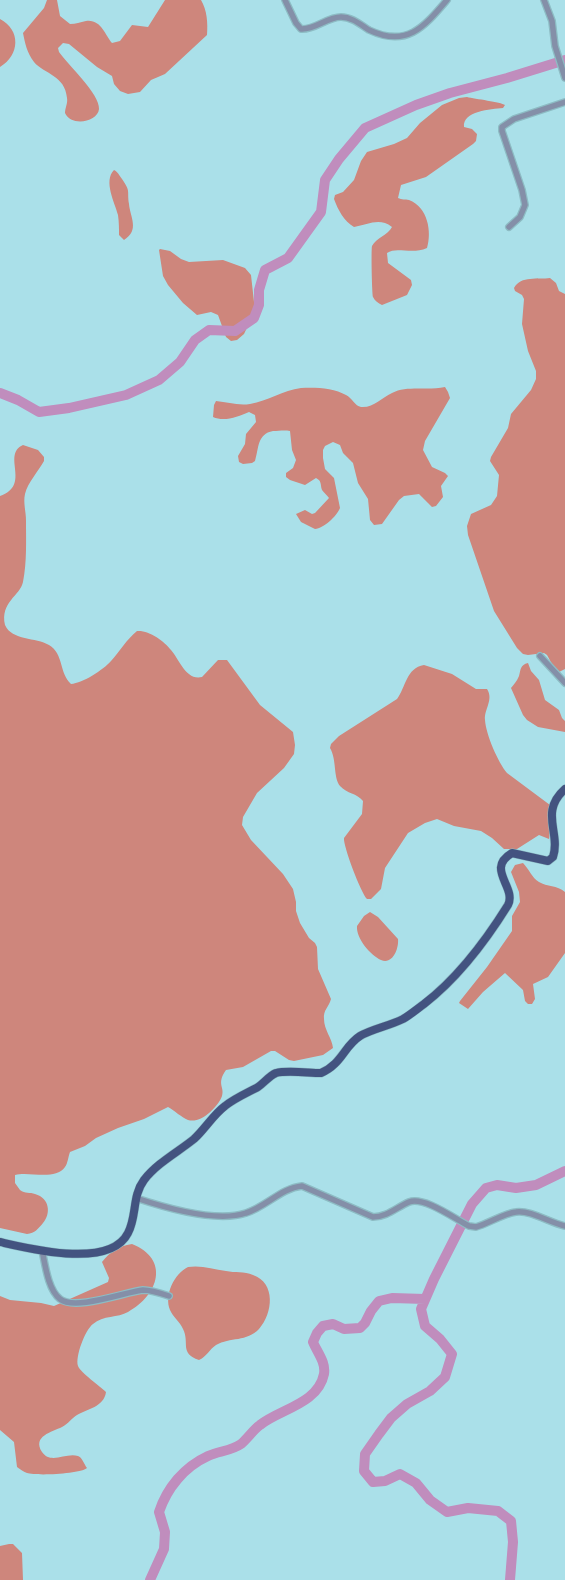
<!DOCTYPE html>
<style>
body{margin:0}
canvas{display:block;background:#aae0e9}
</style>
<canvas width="565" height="1580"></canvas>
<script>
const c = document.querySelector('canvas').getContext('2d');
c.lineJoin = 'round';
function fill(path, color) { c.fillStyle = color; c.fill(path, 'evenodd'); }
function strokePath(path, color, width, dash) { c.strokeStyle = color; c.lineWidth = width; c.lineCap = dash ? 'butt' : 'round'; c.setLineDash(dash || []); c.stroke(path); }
fill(new Path2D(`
 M47,0H57L60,16L70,24C76,24 80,22 86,21C101,19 105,35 112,43L120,41L132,25L148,27L165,0H201C207,10 208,23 207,35L165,74L151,80L140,92L128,94L120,91L114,84L112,76L97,67L69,44L63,43L58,48L59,52C68,65 100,94 99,109C98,122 71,127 65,113C65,108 68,103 67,98C65,75 44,74 34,62C27,53 25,43 23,33L44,8Z
 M0,19C21,30 20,55 0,67Z
 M467,97C475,99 501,102 505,105L503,108C491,109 462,111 464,127L472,129L477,134L476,141L473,144L426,177L401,185L398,198C402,200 405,199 409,200C428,207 432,232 427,248C411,255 397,246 387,253L388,263L411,280L412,285L407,295L382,305C378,303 375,301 373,297C372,295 371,249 372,246C376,238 388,235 392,227C379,217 368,225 354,227C344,221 338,210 334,199L335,195L343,192L354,180L361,161L367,152L394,144L407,138L420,123L442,105L459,98Z
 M114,170C118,172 119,175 122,179C131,192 127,190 129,204C130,217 140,230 124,240L119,235C119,229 119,222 118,215C115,203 103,181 114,170Z
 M160,249L170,251L181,259L189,262L223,260L245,268L251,275L255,311L244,334L237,340L231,341L226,337L218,315L211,312L197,315L183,303L168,285L163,276L159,250Z
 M550,278L556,283L559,291L565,294V669L557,673L547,655L544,653L528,655L523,654L517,648L494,611L468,535L467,526L471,514L491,505L497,496L499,475L490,461L491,457L508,428L511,414L531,390L536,379V371L528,351L522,324L524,299L522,295L515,291L514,288C521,275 538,280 550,278Z
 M445,387L448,392L450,398L425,441L423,450L432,467L445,473L448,476L441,486L443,497L436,506L432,507L419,494L404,496L399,500L382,524L374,525L370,520L368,499L358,483L353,463L343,453L340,445L333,442L325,446L323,450V458L325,469L334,478L340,508C336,517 324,528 315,529L301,522L296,514L305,510L312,514L315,513L329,498C327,495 324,493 322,490C320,484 322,481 316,478L305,485L290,480L286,477V473L293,468L296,460L292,450L290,431C284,430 279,431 273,431C257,434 259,448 255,461L252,463L243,464L239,462L238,456L245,444L246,434L256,422L255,415L249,412C238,417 224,422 213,417L214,405L216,401C228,402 238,406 250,404C268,401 283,390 301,388C315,387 334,388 346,395C352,398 355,406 361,407C374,408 381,398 392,393C407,385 428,391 445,387Z
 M23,445L38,450L44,457V461C38,472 28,482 25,494C23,503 26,511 26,521C26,540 27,562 23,582C20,596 0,602 5,625C12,641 36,637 49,645C64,654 59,673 71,684C83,683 103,670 111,661C120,651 127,639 137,631C149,630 164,641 171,650C179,659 186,681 202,677L218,660H227L260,705L293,732L295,745L294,754L284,768L257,793L243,817L242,825L251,840L283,874L293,889L296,902V911L300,923L309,938L315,943L317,947L318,969L331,999C329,1007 323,1010 324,1019C324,1030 332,1038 333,1048L323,1055L294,1061L289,1060L275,1051H271L243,1067L226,1070C216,1084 225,1087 222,1096C218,1107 201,1124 188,1120C181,1117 175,1111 168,1107L144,1119L118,1128L96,1138L85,1146L70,1152C68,1157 68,1163 65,1167C55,1181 29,1171 15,1175V1183L20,1190C25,1194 30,1192 35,1194C50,1198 51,1214 43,1223C38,1229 35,1233 27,1234L0,1228V496C32,485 1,455 23,445Z
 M528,663L531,671L539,680L545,700L559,710L562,718L565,721V732L538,727L527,720L523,715L511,688C514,684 517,681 519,676C521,669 520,665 528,663Z
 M424,665L452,674L476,689H487C494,700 484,709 485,720C486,735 498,762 507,773L550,805V832L549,839L539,835L517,849H504L492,838L481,831L454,826L437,819L425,823L408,833L385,868L381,889L371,899H367C361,893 343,846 344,838L362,814L363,801C357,793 347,794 340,786C333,777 337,760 330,748L331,744L339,736L397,699C406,687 406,668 424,665Z
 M523,863C529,869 532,878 539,882C547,887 557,885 565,892V953L548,977L533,984L535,999L532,1004H528L525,1001L523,990L505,973L483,992L468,1009L459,1003L460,1001L487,967L512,931V916L520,902L519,892L511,872L515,865Z
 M370,912L378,917L398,939C399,948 393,965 381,960C370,955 356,938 357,926L364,916Z
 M132,1244C170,1259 159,1295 128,1312C118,1318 103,1315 93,1324C85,1330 75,1357 78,1366C81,1373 100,1386 106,1392C104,1407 87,1409 77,1415C72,1418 68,1424 62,1427C52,1432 32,1436 42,1452C51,1465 66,1452 78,1456C82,1457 84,1464 87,1468C80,1474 36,1476 27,1473C24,1472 20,1469 17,1467L14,1442L0,1430V1296L10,1300L41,1303L54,1306L108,1282L109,1278L102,1262C110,1252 118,1246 132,1244Z
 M188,1267C201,1265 213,1269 226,1271C235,1273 244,1271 253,1275C276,1283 273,1313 259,1329C247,1342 230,1337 216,1345C210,1349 206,1357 199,1360C179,1353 190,1343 183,1329C180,1322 173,1317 170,1310C164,1295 174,1274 188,1267Z
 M9,1544H13L22,1553L23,1580H0V1546Z`), '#ce867c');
strokePath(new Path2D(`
 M0,393L18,400L39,412L69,408L126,395L159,380L180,362L195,340L209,330L235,331L254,318L259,305V290L265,270L288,258L321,212L325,180L339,159L365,128L416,105L450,93L507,78L565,60
 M150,1580L164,1549L165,1532L159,1512C167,1488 184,1467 208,1456C219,1451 231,1451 241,1444C248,1438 253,1430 260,1425C280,1409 318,1404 324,1374C326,1362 317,1352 313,1342L317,1333L323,1326L333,1324L344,1329L360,1328L365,1323L371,1311L379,1301L392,1298L425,1299
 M510,1580L513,1542L511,1521L498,1511L468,1508L447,1512L430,1500L416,1483L400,1474L385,1481L373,1482L364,1471L365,1454L379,1434L391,1418L407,1404L430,1391L445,1377L452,1354L440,1339L425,1326L421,1309L434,1279L472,1204L486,1188L497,1185L516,1188L536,1185L565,1171`), '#c08dbd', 10);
const minor = new Path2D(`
 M285,0L296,23L301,29C315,30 327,17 341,17C352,17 361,25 369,30C407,48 424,27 447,0
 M544,0L552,21L555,46L565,78
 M509,227L520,217L525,205L522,190L502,131V127L514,119L565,102
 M540,656L565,683
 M136,1198C166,1208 216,1223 246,1213C266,1207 281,1188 302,1186L373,1217C387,1217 397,1207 409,1202C424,1196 455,1219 469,1226L476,1227C487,1224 505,1213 516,1212C531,1210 550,1223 565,1226
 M42,1250C45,1264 48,1290 60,1299C75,1311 125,1292 143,1290C151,1290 160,1293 169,1296`);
const major = new Path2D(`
 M0,1242C31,1249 110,1269 128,1233C137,1216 132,1196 144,1180C157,1163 178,1152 194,1139C205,1129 213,1115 225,1106C235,1098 247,1093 258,1087C264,1083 269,1076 276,1073C287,1070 309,1073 321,1073C342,1064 344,1046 360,1036C372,1029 389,1026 403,1019C410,1015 417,1009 424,1004C459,977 485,942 508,905C517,887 485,869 512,853L548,861L553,857C561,833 539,812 565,789`);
strokePath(minor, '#8dbcc4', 8);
strokePath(major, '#8dbcc4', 9);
strokePath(minor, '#848fa8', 5.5);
strokePath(major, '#435380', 8);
</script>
